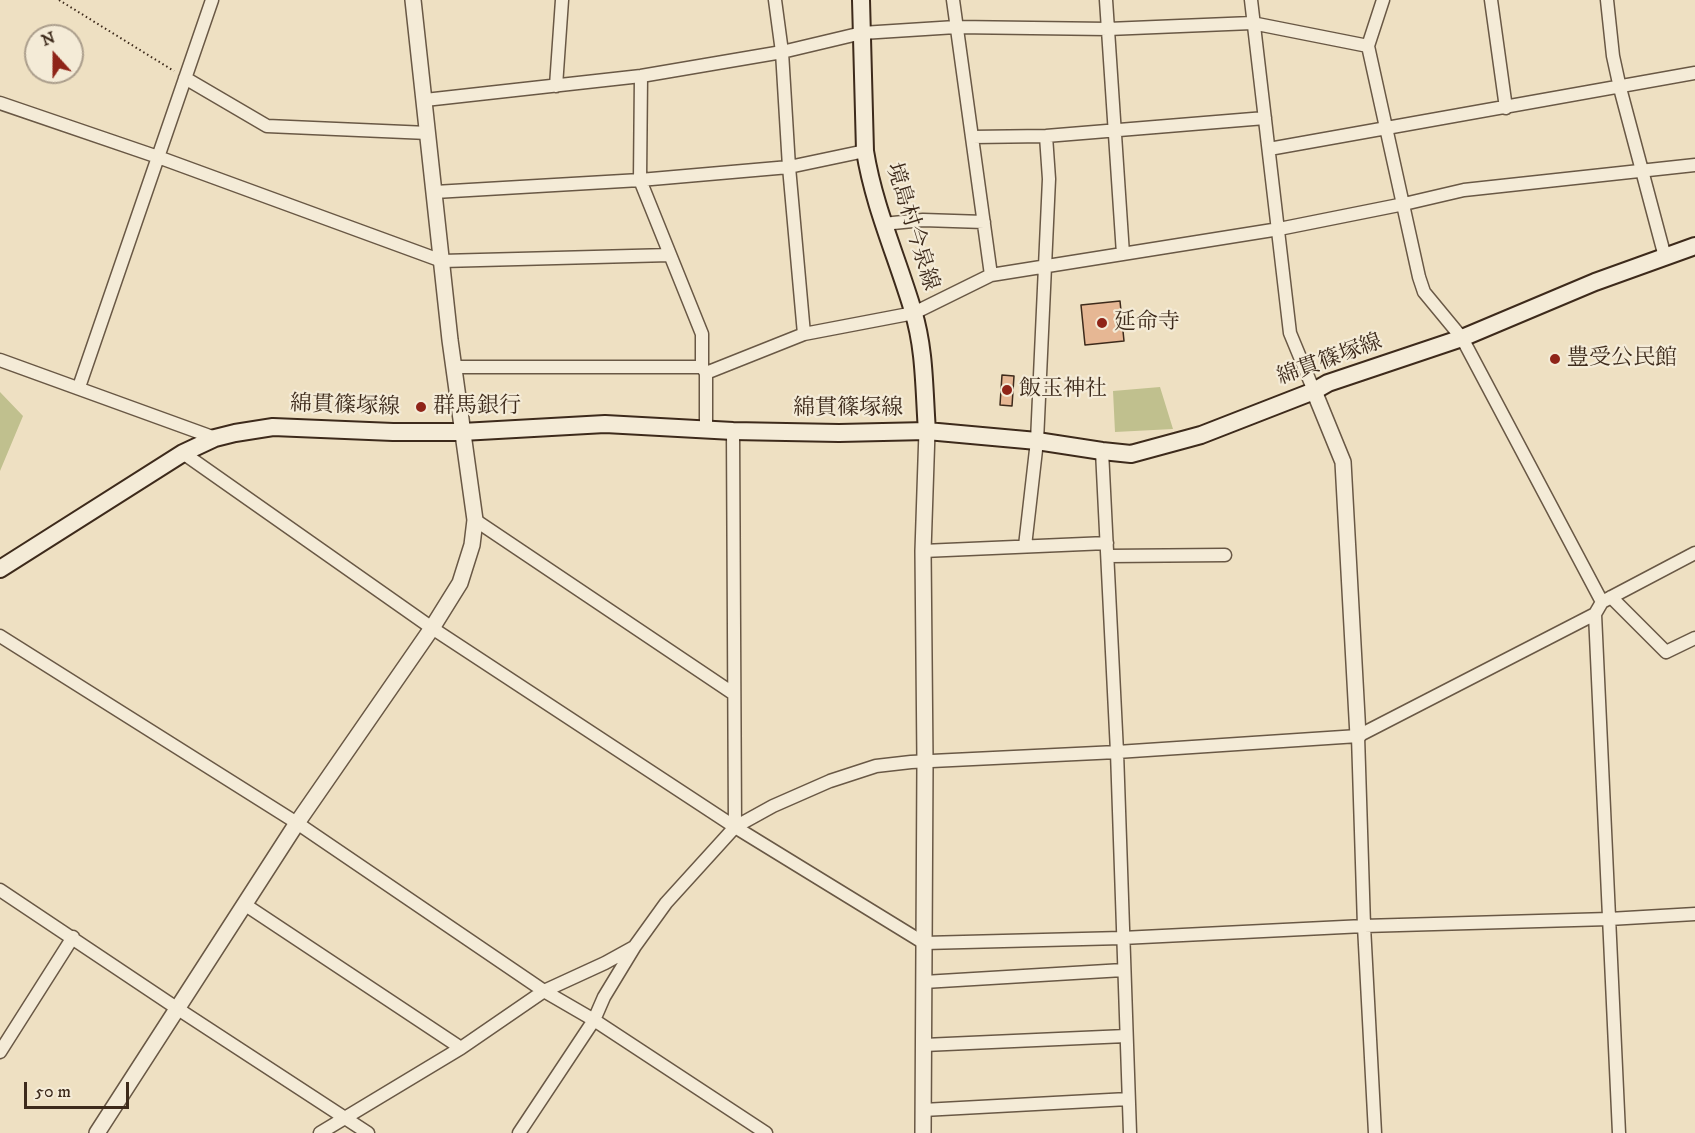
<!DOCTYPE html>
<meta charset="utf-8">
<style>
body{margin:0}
#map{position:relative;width:1695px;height:1133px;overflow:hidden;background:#eee0c2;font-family:"IM FELL DW Pica",serif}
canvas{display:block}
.north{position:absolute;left:24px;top:24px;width:60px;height:60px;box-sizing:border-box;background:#f4ebd7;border:2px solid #ab9e8c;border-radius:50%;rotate:339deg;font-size:16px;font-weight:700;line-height:24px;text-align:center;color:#3d2a1b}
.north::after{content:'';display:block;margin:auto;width:21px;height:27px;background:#8f2418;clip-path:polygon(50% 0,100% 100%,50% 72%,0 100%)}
.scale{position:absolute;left:24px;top:1082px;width:105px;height:27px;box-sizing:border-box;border:3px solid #3d2a1b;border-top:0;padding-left:8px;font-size:18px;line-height:21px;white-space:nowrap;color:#3d2a1b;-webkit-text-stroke:4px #f4ebd7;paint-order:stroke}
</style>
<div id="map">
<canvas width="1695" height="1133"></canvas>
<div class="north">N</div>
<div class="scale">50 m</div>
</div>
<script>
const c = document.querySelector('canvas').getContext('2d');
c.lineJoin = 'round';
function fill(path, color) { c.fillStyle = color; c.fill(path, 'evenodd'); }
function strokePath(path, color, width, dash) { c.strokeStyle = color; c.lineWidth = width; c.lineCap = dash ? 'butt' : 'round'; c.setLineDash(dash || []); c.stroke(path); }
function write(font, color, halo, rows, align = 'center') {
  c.font = font + ' "IM FELL DW Pica","Noto Serif JP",serif'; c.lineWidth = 4.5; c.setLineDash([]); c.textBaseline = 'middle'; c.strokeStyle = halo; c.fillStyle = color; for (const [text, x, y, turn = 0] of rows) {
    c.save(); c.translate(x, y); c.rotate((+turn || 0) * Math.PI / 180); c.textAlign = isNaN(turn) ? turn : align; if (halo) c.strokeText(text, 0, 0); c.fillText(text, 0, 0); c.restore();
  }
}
fill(new Path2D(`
 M1160,387L1173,429L1115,432L1113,391Z
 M0,392L23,416L0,471Z`), '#c0c08e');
const building = new Path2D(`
 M1120,301L1124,341L1085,345L1081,305Z
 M1002,375L1014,376L1012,406L1000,405Z`);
fill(building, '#e6b794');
strokePath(building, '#3d2a1b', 1.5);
const minor = new Path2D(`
 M775,0L782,52L789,167L804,334
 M953,0L991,275
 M1106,0L1123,254
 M1251,0L1290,333L1314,391
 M1491,0L1506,108
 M1607,0L1613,56L1620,88L1665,257
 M1368,46L1383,0
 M641,76L640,180L702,334V367L706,373V429
 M185,78L267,126L428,133
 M556,86L562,0
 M425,100L641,76L782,52L862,33L956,27L1108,29L1252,23L1368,46L1419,277L1424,292L1462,338L1602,602
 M0,103L158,157L442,261L670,255
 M972,137L1046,136L1265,118
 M1269,149L1695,73
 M435,192L640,180L789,167L865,151
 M883,224L923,220L984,222
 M0,360L215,438
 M458,367H702
 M706,373L804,334L914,313L991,275L1279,229L1404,204L1464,190L1695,165
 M79,387L212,0
 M733,431L735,827
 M1102,451L1117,752L1130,1133
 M183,453L432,628L735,827L924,943L1122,938L1364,926L1609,919L1695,914
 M475,520L734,694
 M1025,546L1037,441L1049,179L1046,136
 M923,551L1107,543
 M1108,556L1225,555
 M1611,597L1666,652L1695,638
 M0,636L297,823L544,991L594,1020L766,1133
 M1358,736L1364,926L1375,1133
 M0,890L178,1009L368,1133
 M244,904L461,1048
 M924,982L1123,970
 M924,1045L1126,1036
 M0,1052L73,937
 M923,1110L1128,1099
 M320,1133L461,1048L544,991L605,963L634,947
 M519,1133L594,1020L604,997L635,946L666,903L735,827L773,806L830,781L876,766L911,762L1117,752L1358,736L1595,614
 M1619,1133L1595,614L1602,602L1695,553`);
const tertiary = new Path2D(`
 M1314,391L1343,462L1358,736
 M97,1133L297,823L432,628L460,583L472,545L475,520L450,340L413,0
 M923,1133L925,762L923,551L927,431`);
const secondary = new Path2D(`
 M861,0L865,151C874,207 897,257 913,311C925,349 924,391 927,431
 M0,569L183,453L215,438L235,433L273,427L393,432H462L605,424L733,431L839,433L927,431L1037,441L1102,451L1131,454L1201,435L1314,391L1328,383L1462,338L1595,282L1695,246`);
strokePath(minor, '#695845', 15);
strokePath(tertiary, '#695845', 18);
strokePath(secondary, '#3d2a1b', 20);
strokePath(new Path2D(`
 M59,0L174,71`), '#3d2a1b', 2, [1.5, 3]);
strokePath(minor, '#f4ebd7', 12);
strokePath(tertiary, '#f4ebd7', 15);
strokePath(secondary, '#f4ebd7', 16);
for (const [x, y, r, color] of [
 [1102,323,6,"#8f2418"],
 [1555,359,6,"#8f2418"],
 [1007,390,6,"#8f2418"],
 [421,407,6,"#8f2418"]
]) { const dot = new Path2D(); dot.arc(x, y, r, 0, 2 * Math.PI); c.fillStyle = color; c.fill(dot); strokePath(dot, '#f4ebd7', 2); }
write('22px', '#3d2a1b', '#f4ebd7', [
 ["境島村今泉線",911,227,73],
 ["綿貫篠塚線",1330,361,-20],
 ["綿貫篠塚線",345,407,2],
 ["綿貫篠塚線",848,409]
]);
write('22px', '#3d2a1b', '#f4ebd7', [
 ["延命寺",1114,323],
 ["豊受公民館",1567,359],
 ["飯玉神社",1019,390],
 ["群馬銀行",433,407]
], 'left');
</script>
